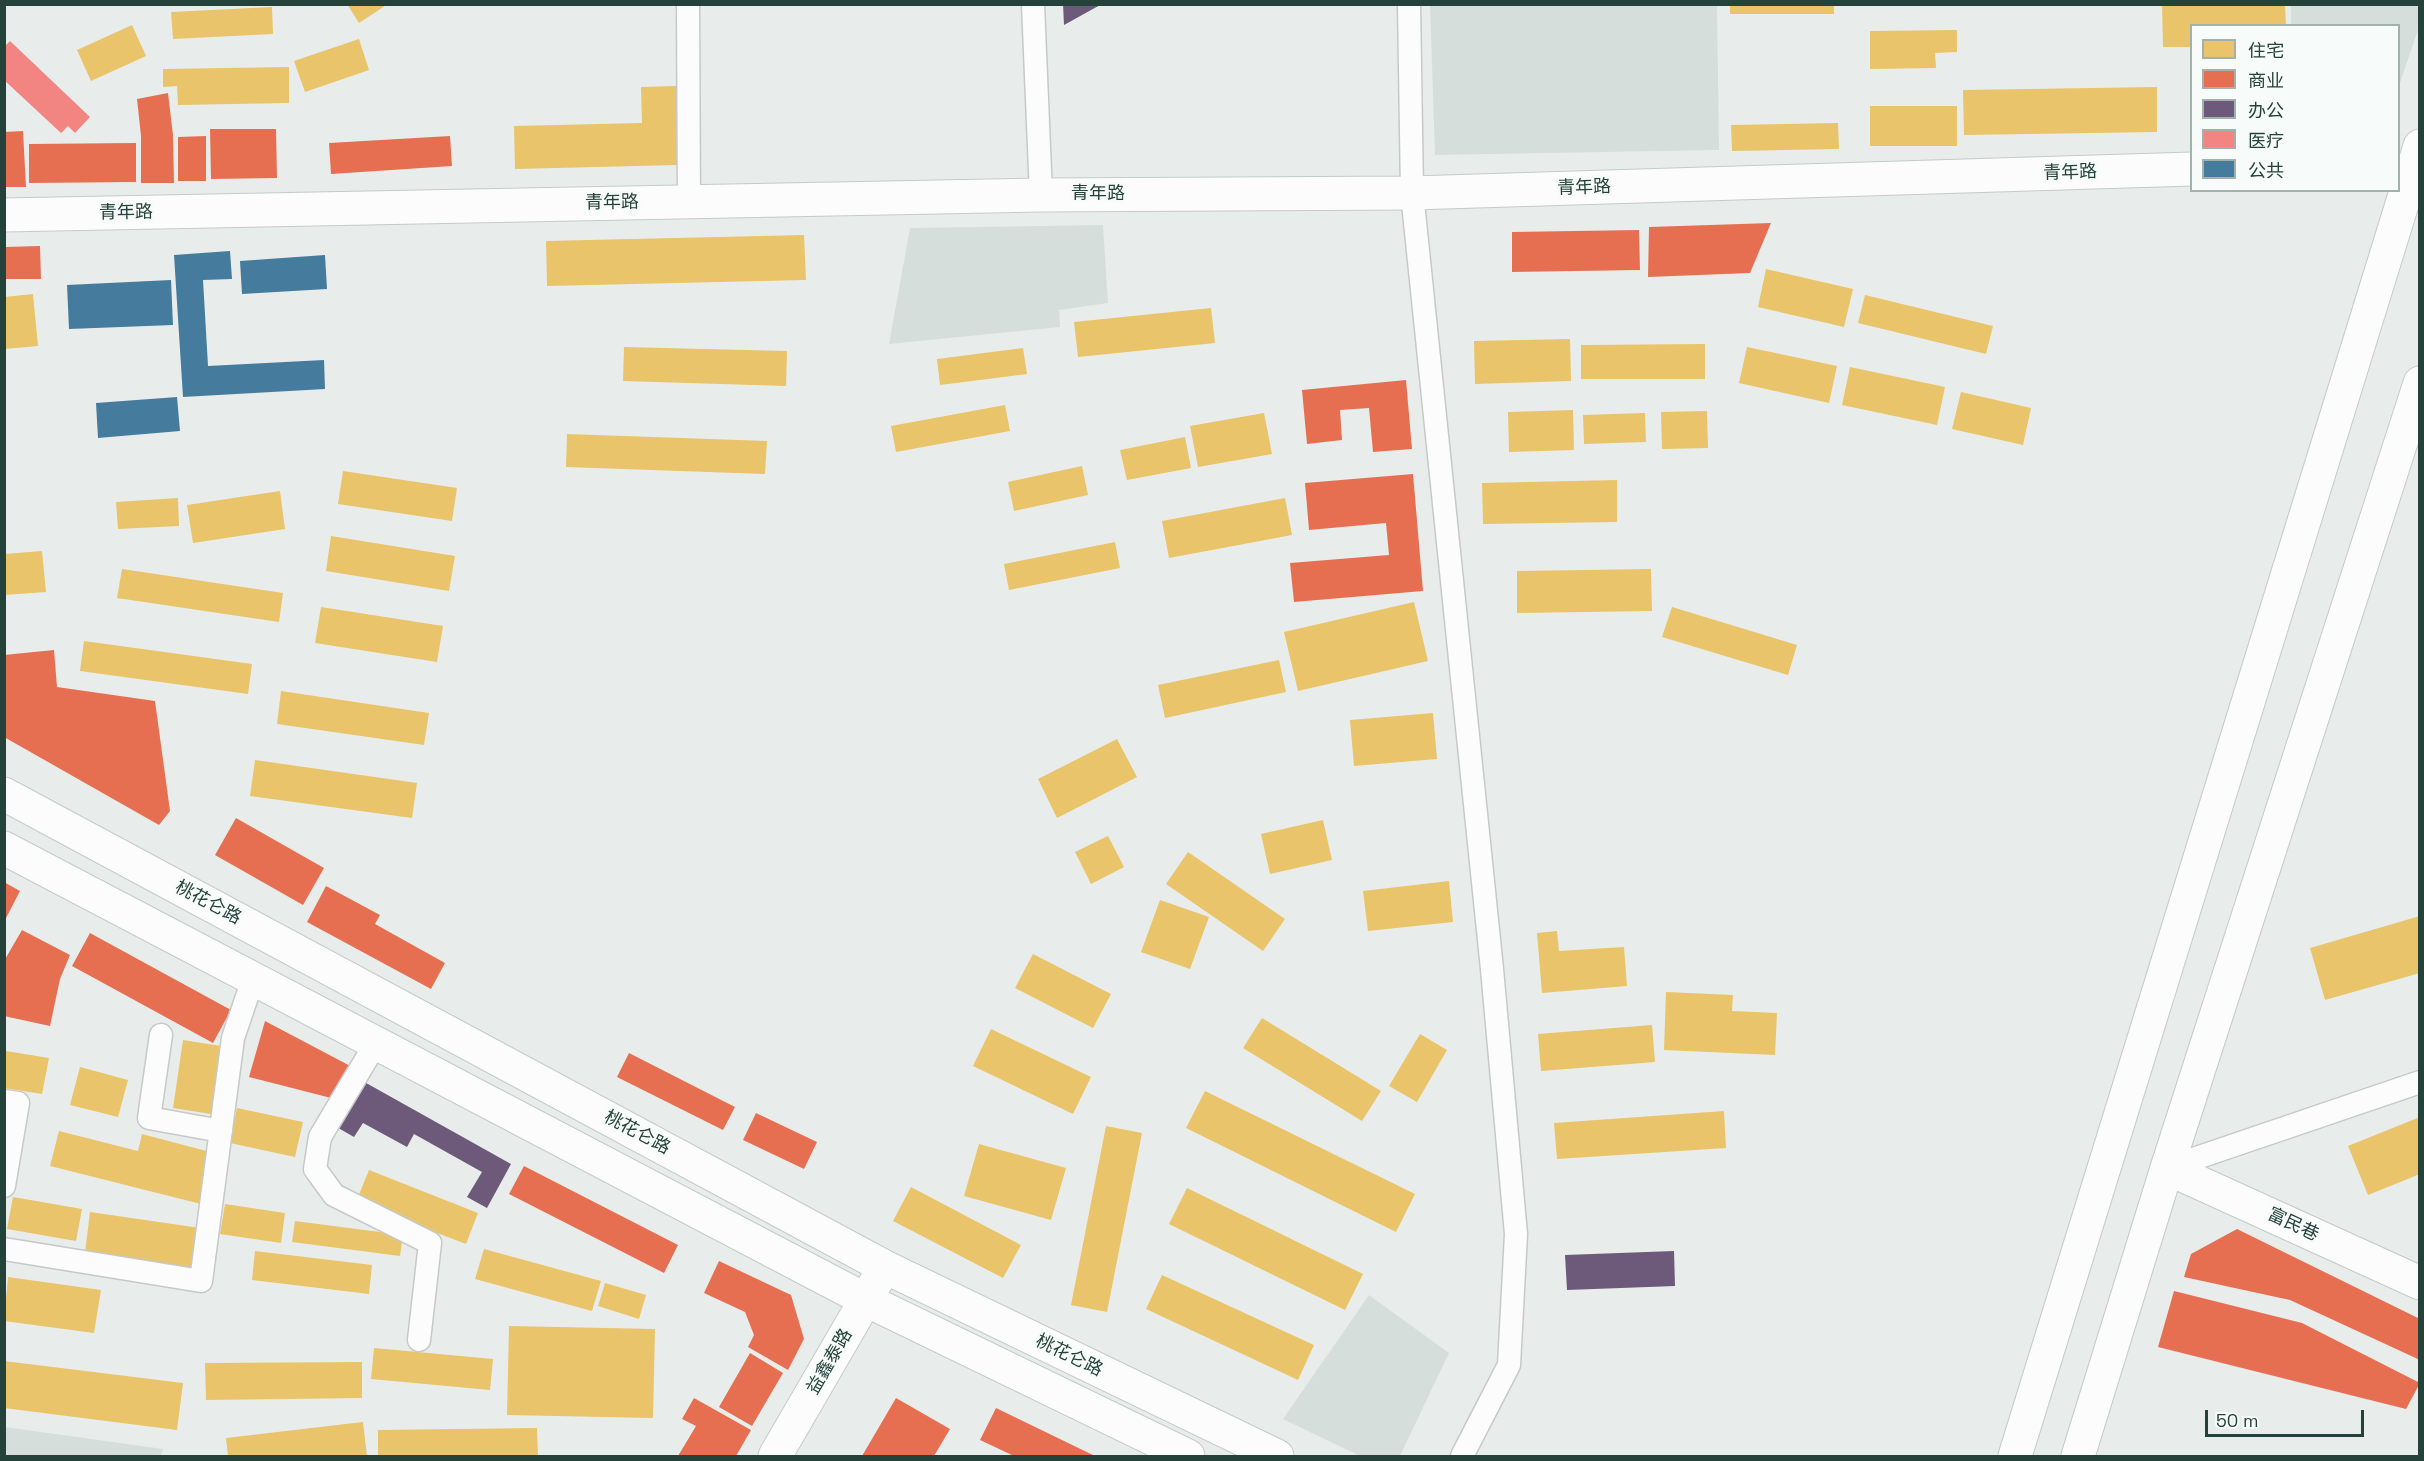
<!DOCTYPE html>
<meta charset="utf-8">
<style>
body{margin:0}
#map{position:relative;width:2424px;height:1461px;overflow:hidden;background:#e8edeb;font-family:"Space Grotesk","Noto Sans SC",sans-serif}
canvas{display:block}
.frame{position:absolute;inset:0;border:6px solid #24423a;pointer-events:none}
.legend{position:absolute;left:2190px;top:24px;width:210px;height:168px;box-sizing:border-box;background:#f7fbf9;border:2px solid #a3b1ad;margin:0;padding:8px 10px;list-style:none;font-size:18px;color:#24423a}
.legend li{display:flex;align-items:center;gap:12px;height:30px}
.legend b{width:30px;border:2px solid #a3b1ad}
.scale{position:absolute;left:2205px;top:1410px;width:159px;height:27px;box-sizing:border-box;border:3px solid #24423a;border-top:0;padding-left:8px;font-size:18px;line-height:21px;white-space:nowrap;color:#24423a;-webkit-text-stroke:4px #f7fbf9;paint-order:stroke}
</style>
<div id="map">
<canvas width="2424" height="1461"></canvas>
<div class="frame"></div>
<ul class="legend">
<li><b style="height:16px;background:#e9c46a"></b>住宅</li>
<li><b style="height:16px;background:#e76f51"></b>商业</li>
<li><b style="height:16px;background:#6d597a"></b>办公</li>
<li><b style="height:16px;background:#f28482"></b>医疗</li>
<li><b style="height:16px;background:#457b9d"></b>公共</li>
</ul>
<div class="scale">50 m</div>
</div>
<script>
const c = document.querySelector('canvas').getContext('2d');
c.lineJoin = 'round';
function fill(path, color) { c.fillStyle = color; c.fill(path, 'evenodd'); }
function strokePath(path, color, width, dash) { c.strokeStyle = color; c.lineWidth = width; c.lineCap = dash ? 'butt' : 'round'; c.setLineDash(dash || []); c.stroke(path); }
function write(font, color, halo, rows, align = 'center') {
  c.font = font + ' "Space Grotesk","Noto Sans SC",sans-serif'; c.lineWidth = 6; c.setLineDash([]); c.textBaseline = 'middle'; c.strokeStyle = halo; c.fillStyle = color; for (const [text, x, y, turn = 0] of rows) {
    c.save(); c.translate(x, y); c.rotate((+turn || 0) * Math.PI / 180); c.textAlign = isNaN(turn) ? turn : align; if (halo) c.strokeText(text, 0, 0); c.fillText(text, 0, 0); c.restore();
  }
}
fill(new Path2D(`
 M1430,5H1717L1719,150L1435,155Z
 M2291,5H2419V27L2399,86L2398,26L2291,25Z
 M1103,225L1108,303L1059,310L1060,327L889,344L910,228Z
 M1369,1295L1449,1353L1400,1456H1360L1283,1419Z
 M5,1427L163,1449L161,1456H5Z`), '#d6dedb');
fill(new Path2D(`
 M347,4H388L359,23Z
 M1730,4H1834V14H1730Z
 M2162,4H2285L2286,26H2192V47H2163Z
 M272,7L273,34L173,39L171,12Z
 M132,25L146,56L91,81L77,50Z
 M1957,30V52L1935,53L1936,68L1870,69V31Z
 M359,39L369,70L305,92L294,61Z
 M289,67V103L178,105L177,86L163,87V69Z
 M676,86L677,165L515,169L514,126L642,123L641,87Z
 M2157,87V132L1964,135L1963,90Z
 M1870,106H1957V146H1870Z
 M1838,123L1839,149L1732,151L1731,125Z
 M804,235L806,280L547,286L546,241Z
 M1766,269L1853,289L1844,327L1758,307Z
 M33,294L38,346L4,349V297Z
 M1865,295L1993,326L1986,354L1858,323Z
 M1211,308L1215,343L1078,357L1074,322Z
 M1570,339L1571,381L1475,384L1474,341Z
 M1705,344V379H1581V345Z
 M624,347L787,351L786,386L623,381Z
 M1747,347L1837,366L1829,403L1739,383Z
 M1023,348L1027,374L940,385L937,359Z
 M1850,367L1945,387L1937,425L1842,405Z
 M1961,392L2031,408L2023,445L1952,429Z
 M1005,405L1010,431L896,452L891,426Z
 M1573,410L1574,450L1509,452L1508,412Z
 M1707,411L1708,448L1662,449L1661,412Z
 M1264,413L1272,454L1198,467L1190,426Z
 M1645,413L1646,442L1584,444L1583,415Z
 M567,434L767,441L765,474L566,467Z
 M1185,437L1191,468L1127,480L1120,450Z
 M1082,466L1088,495L1014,511L1008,482Z
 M343,471L457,488L452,521L338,504Z
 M1617,480V522L1483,524L1482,483Z
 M280,491L285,529L193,543L187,505Z
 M178,498L179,526L118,529L116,502Z
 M1285,498L1292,535L1169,558L1162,521Z
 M331,536L455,556L449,591L326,571Z
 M1115,542L1120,568L1009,590L1004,564Z
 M42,551L46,592L4,595V554Z
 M122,569L283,593L279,622L117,598Z
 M1651,569L1652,611L1517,613V571Z
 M1414,602L1428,661L1298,691L1284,632Z
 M321,607L443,626L437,662L315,643Z
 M1672,607L1797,645L1788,675L1662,637Z
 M84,641L252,664L248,694L80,671Z
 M1279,660L1286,692L1165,718L1158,685Z
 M281,691L429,713L424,745L277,724Z
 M1433,713L1437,759L1354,766L1350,720Z
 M1117,739L1137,777L1057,818L1038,779Z
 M255,760L417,783L412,818L250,796Z
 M1323,820L1332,860L1270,874L1261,834Z
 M1108,836L1124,867L1091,884L1075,852Z
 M1188,852L1285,919L1263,951L1166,884Z
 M1449,881L1453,922L1368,931L1363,891Z
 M1160,900L1209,917L1190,969L1141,952Z
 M2420,916V973L2325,1000L2310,948Z
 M1557,931L1559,951L1624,947L1627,986L1542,993L1537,933Z
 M1033,954L1111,994L1093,1028L1015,988Z
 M1666,992L1733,995L1732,1011L1777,1013L1775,1055L1664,1050Z
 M1262,1018L1381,1091L1362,1121L1243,1048Z
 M1652,1025L1655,1062L1541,1071L1538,1034Z
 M991,1029L1091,1077L1073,1114L973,1066Z
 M1420,1034L1447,1050L1417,1102L1389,1086Z
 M183,1040L221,1046L211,1114L173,1108Z
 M6,1051L49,1058L42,1094L4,1088Z
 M80,1067L128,1080L118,1117L70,1105Z
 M1205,1091L1415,1194L1396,1232L1186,1128Z
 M237,1108L303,1122L295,1157L230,1143Z
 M1724,1111L1726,1148L1557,1159L1554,1123Z
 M2420,1117V1174L2368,1195L2348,1146Z
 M1106,1126L1142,1133L1107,1312L1071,1305Z
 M59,1131L138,1151L142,1134L214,1153L201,1204L50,1166Z
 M979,1144L1066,1168L1051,1220L964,1196Z
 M369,1170L478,1213L466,1244L356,1202Z
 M911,1187L1021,1245L1003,1278L893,1221Z
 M1187,1188L1363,1274L1345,1310L1169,1224Z
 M13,1197L82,1209L76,1241L7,1229Z
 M225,1204L285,1213L281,1243L220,1234Z
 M90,1212L200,1228L194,1268L85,1253Z
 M295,1221L403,1235L400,1256L292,1242Z
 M484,1249L601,1281L592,1311L475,1279Z
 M255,1251L372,1265L369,1294L252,1280Z
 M1162,1275L1314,1345L1298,1380L1146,1309Z
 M8,1277L101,1290L94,1333L4,1321Z
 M605,1283L646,1295L639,1319L598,1306Z
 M509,1326L655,1329L653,1418L507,1415Z
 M374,1348L493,1359L490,1390L371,1379Z
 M4,1361L183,1383L177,1430L4,1408Z
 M362,1362V1398L206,1400L205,1363Z
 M363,1422L367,1456H228L226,1438Z
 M537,1428L538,1456H378V1430Z`), '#e9c46a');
fill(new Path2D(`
 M168,93L173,135L174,183H141V136L137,99Z
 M210,129H276L277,178L211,179Z
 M23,131L26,187H4V132Z
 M206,136V181H178V137Z
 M450,136L452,166L331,174L329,143Z
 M136,143V182L29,183V144Z
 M1771,223L1750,273L1648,277L1649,227Z
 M1639,230L1640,270L1512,272V232Z
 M40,246L41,279H4V247Z
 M1406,380L1412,449L1373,452L1369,408L1340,410L1342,440L1307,444L1302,390Z
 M1413,474L1423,591L1294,602L1290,563L1389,555L1386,523L1309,530L1305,483Z
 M54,650L57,687L155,701L170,811L159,825L4,737V655Z
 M236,818L324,868L303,905L215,855Z
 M4,882L20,891L4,922Z
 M326,886L380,915L375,924L445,963L431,989L307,922Z
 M22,930L70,955L60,979L50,1026L4,1016V961Z
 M90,933L231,1010L213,1043L72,966Z
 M265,1021L356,1069L339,1100L249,1077Z
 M629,1053L735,1107L723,1130L617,1077Z
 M756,1113L817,1142L804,1169L743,1140Z
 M524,1166L678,1245L664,1273L509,1194Z
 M2237,1229L2420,1319V1360L2290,1300L2184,1277L2191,1254Z
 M719,1261L791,1295L804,1339L788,1370L748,1347L754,1335L745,1312L704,1293Z
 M2174,1291L2302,1323L2420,1383L2406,1409L2158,1347Z
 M750,1353L783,1373L752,1426L719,1407Z
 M694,1398L751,1430L736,1456H678L696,1426L682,1419Z
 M896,1398L950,1429L934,1456H862Z
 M996,1408L1095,1456H1014L980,1440Z`), '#e76f51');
fill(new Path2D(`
 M1063,4H1102L1064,25Z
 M359,1079L511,1164L487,1208L467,1197L482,1172L414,1134L407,1147L363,1123L354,1137L333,1125Z
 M1674,1251L1675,1286L1567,1290L1565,1255Z`), '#6d597a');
fill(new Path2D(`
 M10,41L90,117L75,133L68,126L61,133L4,80V47Z`), '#f28482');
fill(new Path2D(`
 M230,251L232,279L203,280L208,366L324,360L325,389L183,397L174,255Z
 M325,255L327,289L242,294L240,261Z
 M171,280L173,325L69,329L67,285Z
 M177,397L180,431L98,438L96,403Z`), '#457b9d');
const street = new Path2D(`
 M688,4L689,202
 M1033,4L1041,195
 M1409,4L1412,193L1492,969L1516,1234L1509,1365L1462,1456
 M161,1035L149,1118L221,1131
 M376,1043L320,1137L315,1169L334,1195L430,1243L419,1340
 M4,1101L18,1103L4,1186
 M2167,1168L2420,1082
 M4,1249L201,1281L233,1038L253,979`);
const secondary = new Path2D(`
 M4,215L1041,195L1412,193L2192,169
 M4,794L885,1267L1277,1456
 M4,848L866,1300L1188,1456
 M2167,1168L2420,1283
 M775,1456L876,1282
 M2015,1456L2420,146
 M2078,1456L2167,1168L2420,383`);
strokePath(street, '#c5cac8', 25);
strokePath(secondary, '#c3cbc8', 35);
strokePath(street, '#fcfcfc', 22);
strokePath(secondary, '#fcfcfc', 33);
write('18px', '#24423a', '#f7fbf9', [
 ["青年路",2070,173,-2],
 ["青年路",1584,188,-2],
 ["青年路",1098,194],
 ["青年路",612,203,-1],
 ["青年路",126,213,-1],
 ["桃花仑路",208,903,28],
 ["桃花仑路",637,1133,28],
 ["富民巷",2293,1225,25],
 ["桃花仑路",1069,1356,26],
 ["益鑫泰路",830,1362,-60]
]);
</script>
